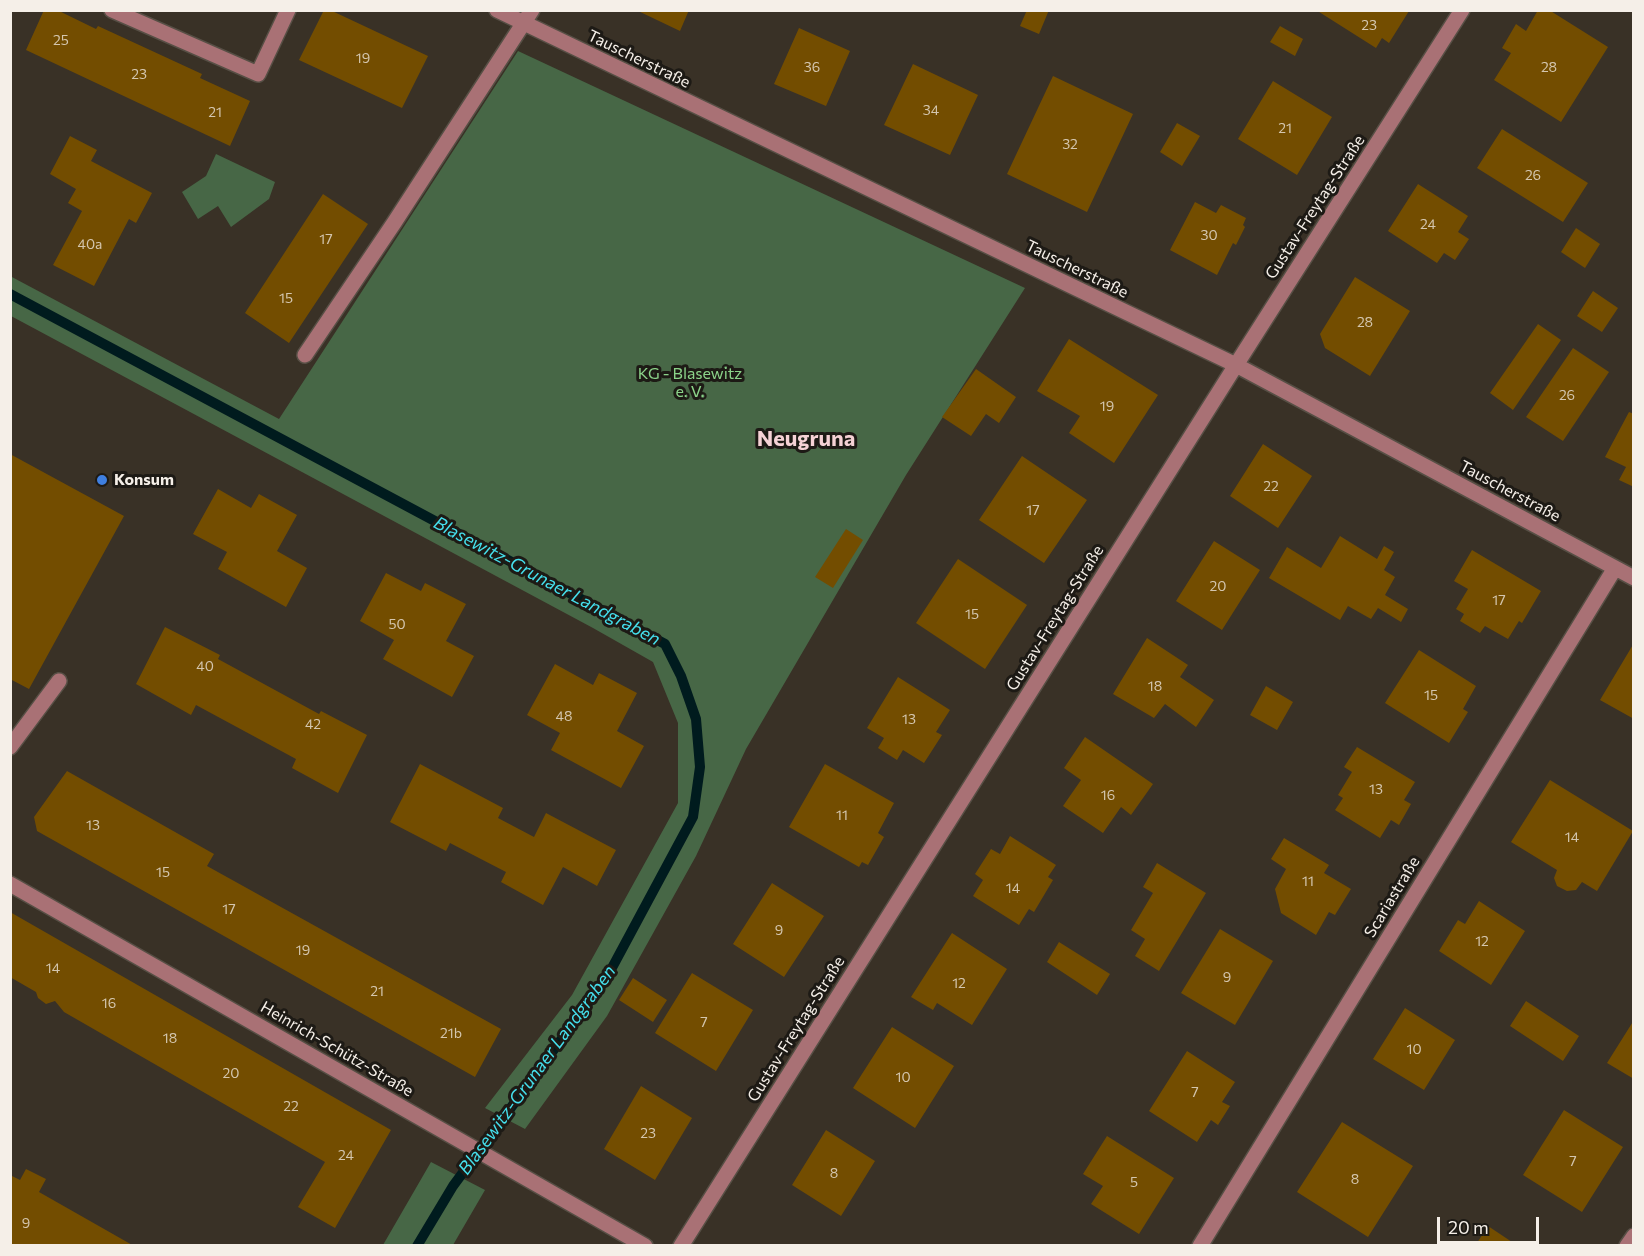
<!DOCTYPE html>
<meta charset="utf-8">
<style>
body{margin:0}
#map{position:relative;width:1644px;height:1256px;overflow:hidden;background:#393126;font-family:Commissioner,sans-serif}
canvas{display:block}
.frame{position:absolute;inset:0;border:12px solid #f5efe8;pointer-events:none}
.scale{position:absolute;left:1437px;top:1217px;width:102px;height:27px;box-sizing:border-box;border:3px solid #f5efe8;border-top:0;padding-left:8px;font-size:18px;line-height:21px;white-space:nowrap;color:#f5efe8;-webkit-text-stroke:4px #1d1a15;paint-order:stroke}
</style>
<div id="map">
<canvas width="1644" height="1256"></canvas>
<div class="frame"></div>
<div class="scale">20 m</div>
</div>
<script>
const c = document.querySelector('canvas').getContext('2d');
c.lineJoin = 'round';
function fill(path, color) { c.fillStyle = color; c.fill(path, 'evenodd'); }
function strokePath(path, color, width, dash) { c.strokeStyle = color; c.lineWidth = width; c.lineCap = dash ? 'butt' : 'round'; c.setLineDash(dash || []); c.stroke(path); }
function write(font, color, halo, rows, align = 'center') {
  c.font = font + ' Commissioner,sans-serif'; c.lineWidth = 6; c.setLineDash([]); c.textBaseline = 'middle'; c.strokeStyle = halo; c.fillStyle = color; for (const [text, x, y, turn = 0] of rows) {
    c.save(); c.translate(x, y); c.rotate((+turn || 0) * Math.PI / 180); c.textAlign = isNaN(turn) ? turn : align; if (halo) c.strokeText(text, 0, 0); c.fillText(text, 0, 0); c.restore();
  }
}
fill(new Path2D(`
 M518,51L1025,288L906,475L746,749L696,856L607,1016L525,1129L485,1108L572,995L678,803V723L653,662L593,628L11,316L10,276L279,419Z
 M216,154L275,182L269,199L231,227L218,206L198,219L182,192L206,176Z
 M431,1162L485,1190L453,1245H383Z`), '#476746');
strokePath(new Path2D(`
 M10,294L665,644L681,676L696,719L700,767L693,817L606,979L453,1186L417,1246`), '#001b1e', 10);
fill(new Path2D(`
 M44,10H57L96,29L98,26L202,74L200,78L250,101L230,146L26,50Z
 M324,10H330L428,56L402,108L299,60Z
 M636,10H689L680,31Z
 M1027,10H1049L1039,34L1020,26Z
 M1316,10H1407L1409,11L1389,43L1382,38L1376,48Z
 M1538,10H1549L1608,47L1561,122L1494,80L1511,53L1502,48L1516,24L1526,31Z
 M1280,26L1303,39L1295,56L1270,42Z
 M799,28L850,51L826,106L774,84Z
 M913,64L978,95L950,155L884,125Z
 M1053,76L1133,114L1087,212L1007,174Z
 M1273,81L1332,117L1297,175L1238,139Z
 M1177,123L1200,136L1182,166L1160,152Z
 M1502,129L1588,183L1563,222L1477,168Z
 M70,136L97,150L91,161L152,193L136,223L129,219L94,286L53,265L82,211L68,203L76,189L50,174Z
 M1418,184L1468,216L1458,232L1469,239L1455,260L1444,253L1437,263L1388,231Z
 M323,194L368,224L289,343L245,313Z
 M1195,202L1216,213L1221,205L1246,218L1243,225L1245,227L1236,245L1233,243L1217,275L1170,250Z
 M1576,228L1600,244L1585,268L1561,252Z
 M1355,277L1410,311L1370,376L1325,348L1320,334Z
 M1593,291L1618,308L1602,332L1577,316Z
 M1538,324L1561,340L1513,410L1490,393Z
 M1069,339L1158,395L1114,463L1069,433L1080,416L1037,391Z
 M1573,348L1609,372L1563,441L1526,417Z
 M976,369L1016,397L999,423L986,414L971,436L942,417Z
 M1629,412L1634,414V487L1619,480L1626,467L1605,457Z
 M1263,444L1312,476L1278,528L1230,496Z
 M10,454L124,516L29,689L10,679Z
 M1022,456L1087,500L1044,563L979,520Z
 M218,489L251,508L259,494L297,515L277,551L307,568L286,607L218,569L227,552L193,534Z
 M846,529L863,540L833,588L815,577Z
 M1340,536L1377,559L1384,546L1394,552L1384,570L1395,577L1385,595L1408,609L1401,622L1378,608L1371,619L1348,606L1340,620L1269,578L1287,547L1321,568Z
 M1214,541L1260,570L1222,630L1176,601Z
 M1472,550L1541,591L1522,623L1519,621L1508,639L1485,626L1480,633L1460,621L1464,614L1456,609L1468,589L1454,581Z
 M958,559L1027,605L985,669L916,623Z
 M386,573L421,591L425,583L466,604L446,641L474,656L452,697L383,659L394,640L360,621Z
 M165,627L220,655L218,659L319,714L321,711L367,735L338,793L292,768L296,759L196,705L191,715L136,684Z
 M1147,638L1188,665L1180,677L1214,700L1196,727L1165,704L1154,718L1113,694Z
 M1634,643V719L1600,700Z
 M1419,650L1476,686L1463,709L1468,712L1449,743L1385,703Z
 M555,664L593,685L599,673L637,693L617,731L644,746L621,788L551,750L560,733L527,715Z
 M898,677L950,710L936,732L942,735L924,763L903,750L897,760L878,748L884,738L867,728Z
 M1266,686L1293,702L1277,730L1250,715Z
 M1085,737L1153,784L1131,815L1121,807L1103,833L1063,806L1081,780L1064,768Z
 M1357,747L1415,782L1404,800L1411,804L1399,825L1391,820L1380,838L1335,810L1343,798L1338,795L1352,772L1344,767Z
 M420,764L503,808L498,818L534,837L546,813L616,850L597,886L563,867L543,905L501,882L506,872L450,843L446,851L390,822Z
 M825,764L894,803L878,833L884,837L868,865L862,862L859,867L789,827Z
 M67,771L214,854L207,866L501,1029L475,1077L37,831L34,817Z
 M1550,780L1633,831L1597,891L1582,882L1576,890L1567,891L1557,886L1554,878L1557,870L1511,842Z
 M1010,836L1056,865L1048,877L1053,880L1034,912L1029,909L1019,925L973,896L983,880L975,874L991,849L1000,854Z
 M1284,838L1329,865L1324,873L1351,889L1335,915L1329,912L1316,935L1281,913L1275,889L1286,869L1271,859Z
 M1157,863L1206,893L1159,971L1135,956L1145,939L1131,930L1153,893L1143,887Z
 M772,883L824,916L784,977L733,944Z
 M1479,901L1525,931L1491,985L1439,951L1458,920L1465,924Z
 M10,912L391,1130L335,1228L298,1207L325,1162L64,1012L55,1001L46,1004L38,998L36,992L10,977Z
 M1220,929L1273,961L1235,1025L1181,993Z
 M952,933L1007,969L972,1025L937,1003L933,1010L911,997Z
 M1059,942L1110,974L1097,995L1047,962Z
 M692,973L753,1010L716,1071L655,1033Z
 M633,978L667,1000L653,1022L619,1000Z
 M1526,1001L1579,1036L1563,1061L1510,1026Z
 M1405,1008L1455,1040L1424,1090L1373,1059Z
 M1634,1020V1079L1607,1063Z
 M892,1027L954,1066L915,1128L853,1088Z
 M1187,1051L1235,1082L1222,1102L1230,1106L1218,1125L1211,1120L1197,1142L1149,1111Z
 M641,1086L692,1118L655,1180L604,1149Z
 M1564,1110L1623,1147L1582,1212L1523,1175Z
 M1342,1122L1413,1166L1368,1237L1297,1192Z
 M826,1130L875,1161L841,1216L792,1185Z
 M1107,1136L1174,1178L1139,1234L1091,1204L1103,1186L1083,1174Z
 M26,1169L46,1179L39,1192L134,1246H10V1175L20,1180Z
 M1488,1226L1518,1246H1475Z`), '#734d00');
const minor = new Path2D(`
 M112,10L258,74L288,10
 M497,10L1236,365L1634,578
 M305,355L394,223L532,10
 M10,747L59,681
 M10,884L645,1246
 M681,1246L1236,365L1462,10
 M1200,1246L1615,568
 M1627,1246L1634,1236`);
strokePath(minor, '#574f45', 18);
strokePath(minor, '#a97175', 15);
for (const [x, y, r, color] of [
 [102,480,6,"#3f7fe0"]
]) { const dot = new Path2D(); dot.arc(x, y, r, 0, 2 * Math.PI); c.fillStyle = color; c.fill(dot); strokePath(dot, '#1d1a15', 2); }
write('14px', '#d4c6ae', null, [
 ["23",1369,25],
 ["25",61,40],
 ["19",363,58],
 ["36",812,67],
 ["28",1549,67],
 ["23",139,74],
 ["34",931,110],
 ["21",215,112],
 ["21",1285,128],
 ["32",1070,144],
 ["26",1533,175],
 ["24",1428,224],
 ["30",1209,235],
 ["17",326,239],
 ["40a",90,244],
 ["15",286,298],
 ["28",1365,322],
 ["26",1567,395],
 ["19",1107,406],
 ["22",1271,486],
 ["17",1033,510],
 ["20",1218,586],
 ["17",1499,600],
 ["15",972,614],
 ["50",397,624],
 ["40",205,666],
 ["18",1155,686],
 ["15",1431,695],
 ["48",564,716],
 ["13",909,719],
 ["42",313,724],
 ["13",1376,789],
 ["16",1108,795],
 ["11",842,815],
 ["13",93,825],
 ["14",1572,837],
 ["15",163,872],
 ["11",1308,881],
 ["14",1013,888],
 ["17",229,909],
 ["9",779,930],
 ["12",1482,941],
 ["19",303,950],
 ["14",53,968],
 ["9",1227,977],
 ["12",959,983],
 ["21",377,991],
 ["16",109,1003],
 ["7",704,1022],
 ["21b",451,1033],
 ["18",170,1038],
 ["10",1414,1049],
 ["20",231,1073],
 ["10",903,1077],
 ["7",1195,1092],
 ["22",291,1106],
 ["23",648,1133],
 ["24",346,1155],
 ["7",1573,1161],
 ["8",834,1173],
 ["8",1355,1179],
 ["5",1134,1182],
 ["9",26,1223]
]);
write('16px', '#f5efe8', '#1d1a15', [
 ["Tauscherstraße",639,59,26],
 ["Gustav-Freytag-Straße",1315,207,-57],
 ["Tauscherstraße",1077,269,26],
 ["Tauscherstraße",1510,491,28],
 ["Gustav-Freytag-Straße",1055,618,-58],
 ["Scariastraße",1392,897,-59],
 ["Gustav-Freytag-Straße",796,1029,-58],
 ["Heinrich-Schütz-Straße",337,1049,30]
]);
write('16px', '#8bd389', '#1d1a15', [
 ["KG - Blasewitz",690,374],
 ["e. V.",690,392]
]);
write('bold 16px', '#f5efe8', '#1d1a15', [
 ["Konsum",114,480]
], 'left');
write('italic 18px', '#45dfec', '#1d1a15', [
 ["Blasewitz‐Grunaer Landgraben",547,581,28],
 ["Blasewitz‐Grunaer Landgraben",537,1070,-54]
]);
write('bold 22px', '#f5d2d5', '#1d1a15', [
 ["Neugruna",806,439]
]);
</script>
